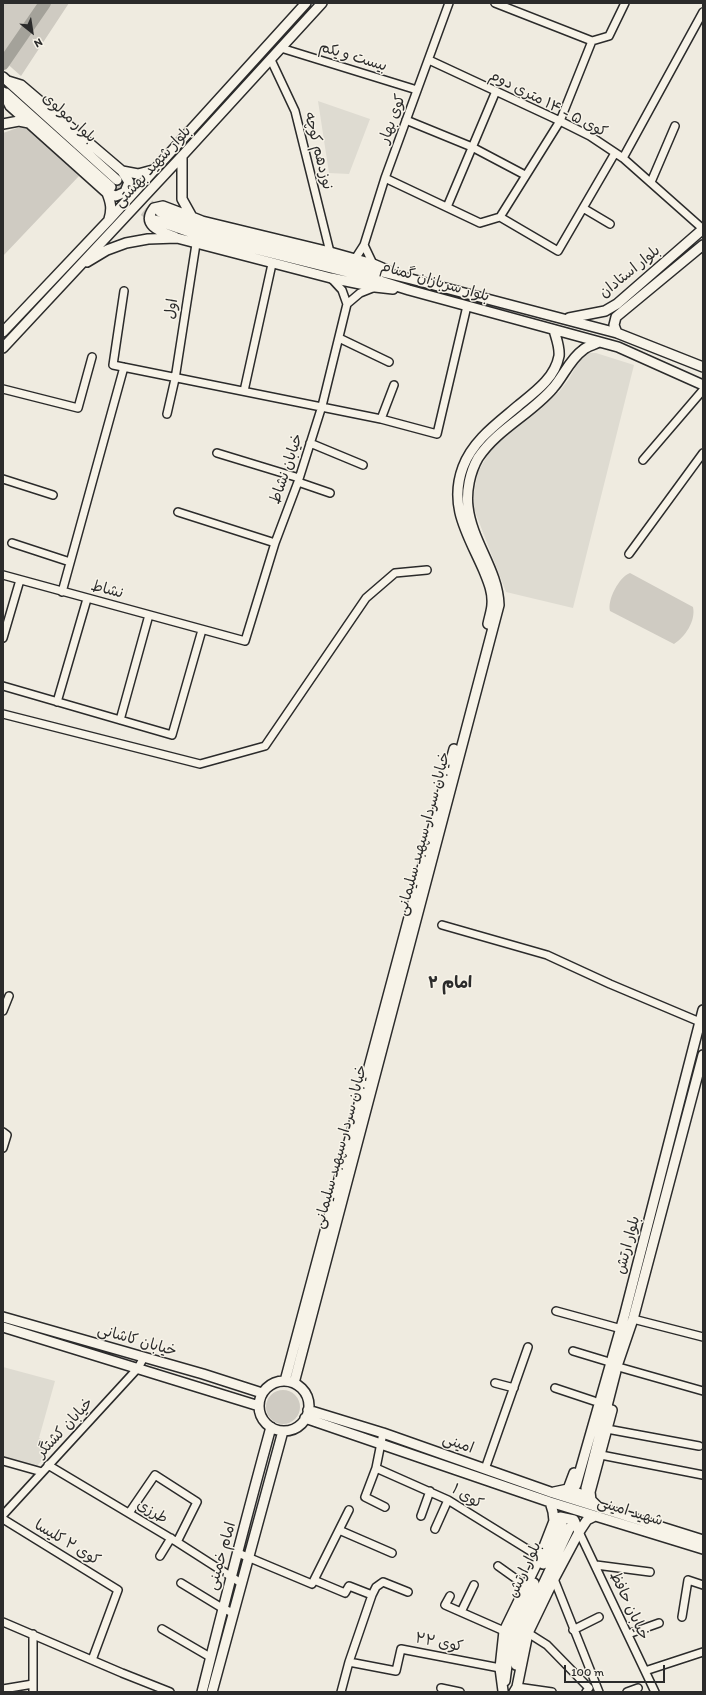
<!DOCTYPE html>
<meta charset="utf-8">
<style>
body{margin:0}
#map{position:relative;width:706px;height:1695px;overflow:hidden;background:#efebe0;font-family:Itim,sans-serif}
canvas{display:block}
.frame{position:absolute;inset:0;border:4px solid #2b2b2b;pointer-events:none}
.north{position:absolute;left:12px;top:12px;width:40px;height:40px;-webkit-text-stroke:3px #f7f3e8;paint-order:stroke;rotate:150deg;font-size:11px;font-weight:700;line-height:16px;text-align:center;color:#2b2b2b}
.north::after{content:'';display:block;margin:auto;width:14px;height:18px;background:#2b2b2b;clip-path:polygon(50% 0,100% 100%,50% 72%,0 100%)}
.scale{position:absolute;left:564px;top:1665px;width:101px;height:18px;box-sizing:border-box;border:2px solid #2b2b2b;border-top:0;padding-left:5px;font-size:12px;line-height:14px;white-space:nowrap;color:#2b2b2b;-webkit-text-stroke:3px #f7f3e8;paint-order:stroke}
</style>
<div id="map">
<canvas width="706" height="1695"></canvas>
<div class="frame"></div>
<div class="north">N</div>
<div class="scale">100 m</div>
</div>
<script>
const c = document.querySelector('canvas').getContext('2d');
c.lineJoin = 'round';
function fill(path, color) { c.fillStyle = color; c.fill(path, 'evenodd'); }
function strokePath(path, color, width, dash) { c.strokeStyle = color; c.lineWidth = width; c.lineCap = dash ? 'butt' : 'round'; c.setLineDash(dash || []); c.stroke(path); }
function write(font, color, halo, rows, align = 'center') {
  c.font = font + ' Itim,"Playpen Sans Arabic",sans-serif'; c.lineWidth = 3; c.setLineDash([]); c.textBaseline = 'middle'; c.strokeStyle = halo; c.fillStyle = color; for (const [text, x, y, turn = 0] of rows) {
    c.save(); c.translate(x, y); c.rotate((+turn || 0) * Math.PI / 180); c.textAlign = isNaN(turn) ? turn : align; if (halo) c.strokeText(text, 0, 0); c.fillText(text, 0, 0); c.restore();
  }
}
fill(new Path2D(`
 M318,101L370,119L349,174L329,173Z
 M588,353H596L634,365L573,608L506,592L474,509V492L478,472L491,449L559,392L569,379L577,364Z
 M3,1367L55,1381L39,1438L53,1446L34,1470L3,1461Z`), '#dedbd1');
fill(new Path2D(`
 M3,3H69L21,76L3,60Z
 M20,127L32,130L79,176L3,256V133Z
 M630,573L693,607C696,621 685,637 674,644L610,611C607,600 619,577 630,573Z
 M266 1407a17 17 0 1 1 34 0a17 17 0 1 1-34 0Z`), '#cfcbc2');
strokePath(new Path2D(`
 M3,64L45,3`), '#a4a29a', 12);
strokePath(new Path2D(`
 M117,180L160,212
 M111,187L155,220`), '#c8c5bc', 9, [9, 4.5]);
const minor = new Path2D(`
 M495,3L592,41
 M592,41L609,36L625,3
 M281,48L417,90
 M271,60L295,111L330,252
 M429,60L560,121L590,136L623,158L703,229
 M406,120L472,147L525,175
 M623,158L703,12
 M385,178L480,223L500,217L560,121L592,41
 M651,182L675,126
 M447,207L496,91
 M583,208L610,224
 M500,217L558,251L615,153
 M364,245L373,264
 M355,259L364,245L385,178L449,3
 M331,278L342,290L347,304
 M124,291L113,365L381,419L437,434L467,306
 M347,304L360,293L375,287
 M339,338L389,362
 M3,389L78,408L92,357
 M244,391L272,264
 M167,414L175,379L196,244
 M381,419L394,385
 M310,443L363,465
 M217,453L299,478
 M643,460L703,390
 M3,479L53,495
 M298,482L330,493
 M178,512L275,543
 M12,543L70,562
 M629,554L703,453
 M3,575L245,641L275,543L298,482L322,406L347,304
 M62,592L124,367
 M3,638L20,580
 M3,686L172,735L202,630
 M57,702L87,599
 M3,714L200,764L265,746L366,598L395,573L427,570
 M120,720L149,615
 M442,925L547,955L610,984L700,1022
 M3,1011L9,996
 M3,1132L7,1135L3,1148
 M556,1311L618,1328
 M633,1319L703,1337
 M573,1351L606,1361
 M622,1368L703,1391
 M495,1383L514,1388
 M555,1388L594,1401
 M607,1429L699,1446
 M383,1433L376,1468L365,1497L385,1507
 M601,1455L703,1475
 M3,1461L42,1472
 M48,1465L177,1542L241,1583
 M376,1468L448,1500L540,1557
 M485,1469L528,1347
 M129,1513L155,1475L197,1502L177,1542
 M3,1515L138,1368L144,1357
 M421,1516L430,1491
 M3,1519L118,1590L92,1660
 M435,1529L448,1500
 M339,1530L349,1510
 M579,1532L655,1692
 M238,1553L312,1584L339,1530L392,1553
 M160,1556L171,1538
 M596,1565L650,1572
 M498,1566L526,1586
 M554,1579L599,1692
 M314,1580L345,1593L349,1586L372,1595
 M181,1583L222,1608L233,1613
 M450,1596L445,1605L504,1631
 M461,1612L474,1585
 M682,1617L688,1580L703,1585
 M3,1622L122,1673L170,1692
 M162,1629L210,1657
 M573,1630L599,1617
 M528,1633L547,1645L589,1688L586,1692
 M628,1634L659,1623
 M349,1662L372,1595L376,1587L383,1582L408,1592
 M645,1671L703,1652
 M517,1687L552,1692
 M441,1688L460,1692
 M3,1689L33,1684
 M33,1692V1634
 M341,1692L349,1662L396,1671L401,1649L500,1668
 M627,1692L638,1688`);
const major = new Path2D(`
 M3,77L117,180
 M8,81L21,85L122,171L138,174L153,170
 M3,92L10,106L107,193C111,203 112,209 109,219
 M6,93L111,187
 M3,124L19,121L29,123
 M182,156V199L192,217L202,221L330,252L373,264L387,270
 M107,193L116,196L125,192L129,182L122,171
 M160,212L200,228L411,279L617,333L703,367
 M155,220L198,235L371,278L409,290L618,347L703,385
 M175,237C162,232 140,226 154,208L163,206L192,217
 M87,262L107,250L126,243L148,239L177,238L331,278L375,287L393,289
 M569,318L605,311L617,304L703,229
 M3,332L109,220L306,3
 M617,333L614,325L616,317L703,245
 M3,348L182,156L322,3
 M488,624C489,618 492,610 492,604C493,592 488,581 484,571C469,536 448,507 463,467C473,440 498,423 519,405C535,392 555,378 559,356C560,347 556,338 554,330
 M3,1317L203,1374L262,1393
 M3,1327L259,1406
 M285,1381L454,749
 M259 1406a25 25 0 1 1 50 0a25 25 0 1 1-50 0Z
 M294,1383L499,605C498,570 472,542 468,507C466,491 470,472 478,458C497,429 531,414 553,388C563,377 570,359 583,350C587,346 594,345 599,342
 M308,1410L383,1433L553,1493L703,1540
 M305,1418L550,1502L703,1549
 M571,1484L572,1490C578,1493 584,1497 590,1492
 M576,1485L624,1317L703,1010
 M586,1488L618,1363L633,1319L703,1055
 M554,1492L568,1489L574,1473
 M597,1506L591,1500L590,1492L612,1410
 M554,1520L560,1517L574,1520L579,1532
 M543,1564L562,1523
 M516,1665L518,1638L570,1527
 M505,1681L511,1635L534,1583
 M503,1691L500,1668L504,1631L540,1557L554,1521L553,1512L550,1502
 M202,1692C224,1604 247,1515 271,1427
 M212,1692L283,1431
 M514,1692L517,1687L528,1633L554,1579L579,1532L587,1520L595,1516`);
strokePath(minor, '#2b2b2b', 10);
strokePath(major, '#2b2b2b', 12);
strokePath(minor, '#f7f3e8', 7);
strokePath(major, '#f7f3e8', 9);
write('15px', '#2b2b2b', '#f7f3e8', [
 ["بیست و یکم",353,57,17],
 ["کوی ۵ - ۱۴ متری دوم",548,104,27],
 ["بلوار مولوی",69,118,42],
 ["کوی بهار",393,119,-70],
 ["نوزدهم کوچه",318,151,76],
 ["بلوار شهید بهشتی",153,167,-47],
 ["بلوار استادان",630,272,-39],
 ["بلوار سربازان گمنام",435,282,16],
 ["اول",172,309,-81],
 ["خیابان نشاط",287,469,-71],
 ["نشاط",107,590,15],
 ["خیابان سردار سپهبد سلیمانی",424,834,-75],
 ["خیابان سردار سپهبد سلیمانی",341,1147,-75],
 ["بلوار ارتش",628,1245,-75],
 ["خیابان کاشانی",137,1341,16],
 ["خیابان کشتگر",65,1428,-47],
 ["امینی",458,1444,20],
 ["کوی ۱",467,1497,31],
 ["طرزی",152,1512,31],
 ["شهید امینی",630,1512,17],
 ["کوی ۲ کلیسا",67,1543,31],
 ["امام خمینی",222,1556,-74],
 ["بلوار ارتش",525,1570,-65],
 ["خیابان حافظ",629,1606,65],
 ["کوی ۲۲",439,1643,11]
]);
write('bold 16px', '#2b2b2b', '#f7f3e8', [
 ["امام ۲",450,984]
]);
</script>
